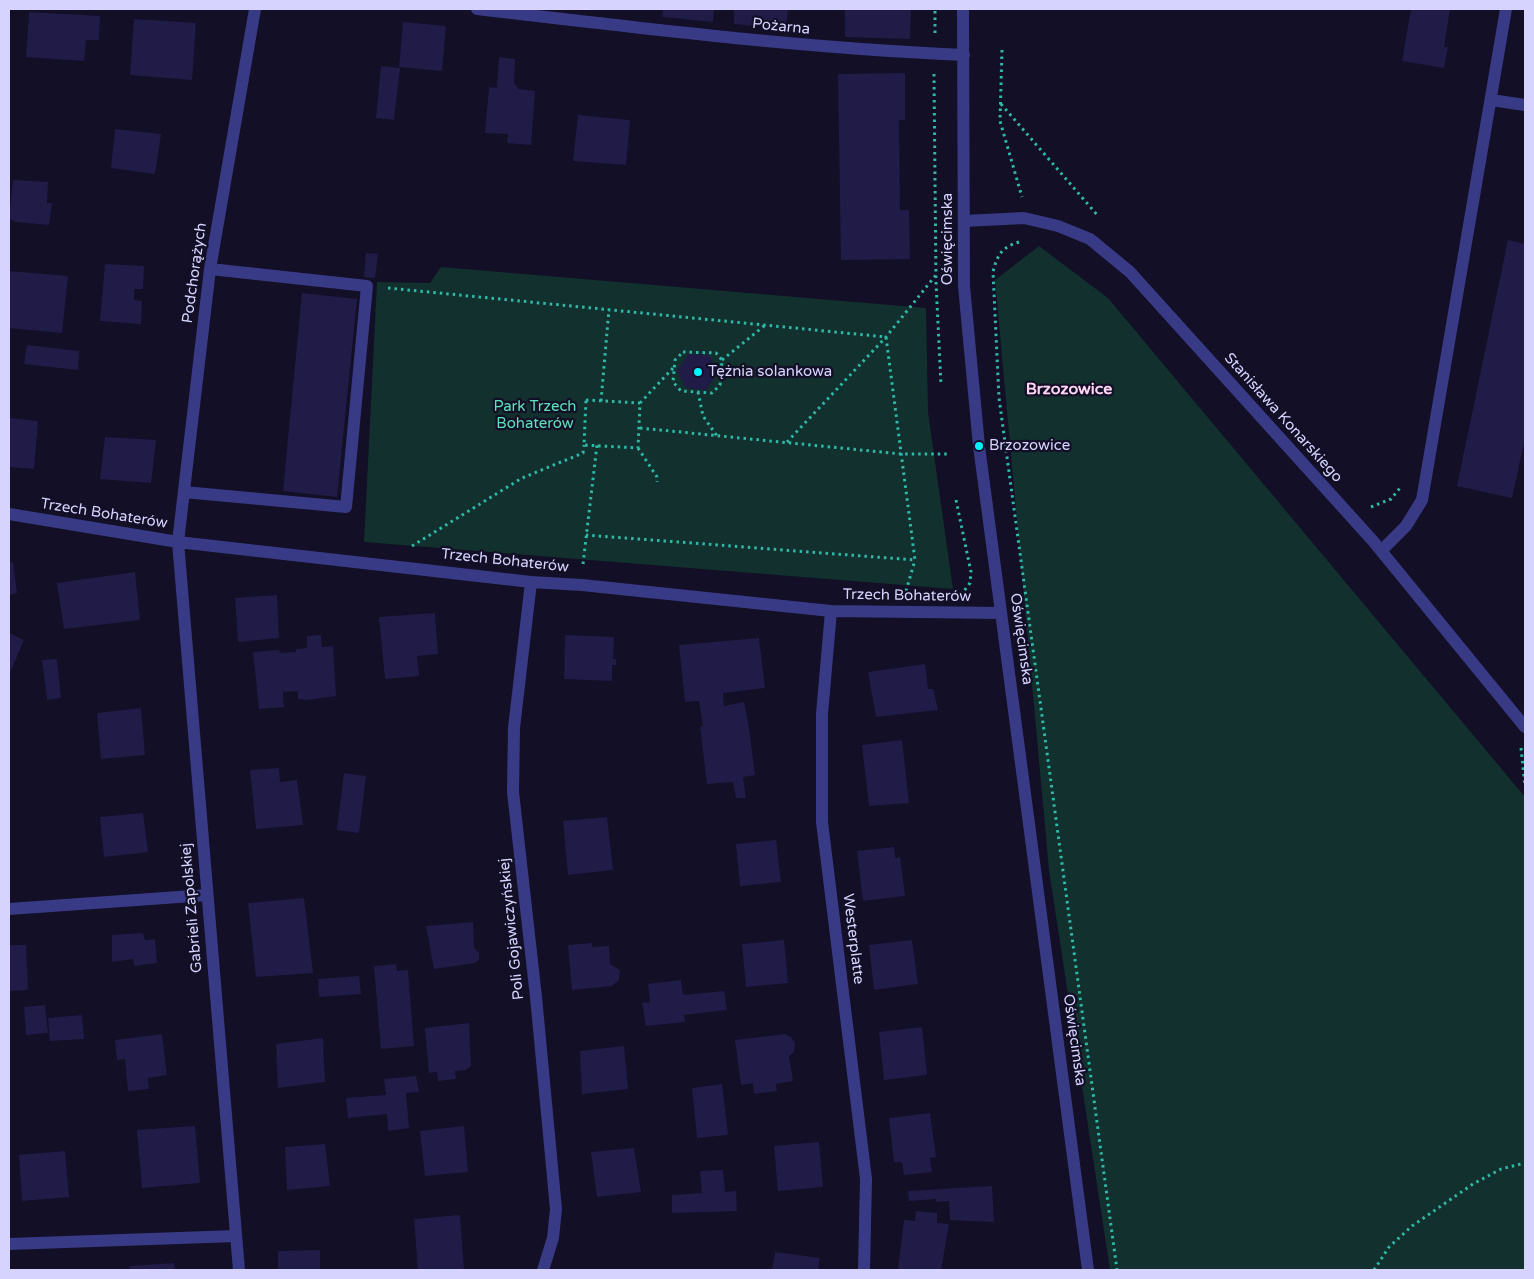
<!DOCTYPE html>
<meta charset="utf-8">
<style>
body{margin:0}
#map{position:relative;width:1534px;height:1279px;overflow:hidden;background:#120f26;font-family:"Varela Round",sans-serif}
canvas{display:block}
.frame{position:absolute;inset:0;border:10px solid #d6d4ff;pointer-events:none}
</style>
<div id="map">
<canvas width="1534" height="1279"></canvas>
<div class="frame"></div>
</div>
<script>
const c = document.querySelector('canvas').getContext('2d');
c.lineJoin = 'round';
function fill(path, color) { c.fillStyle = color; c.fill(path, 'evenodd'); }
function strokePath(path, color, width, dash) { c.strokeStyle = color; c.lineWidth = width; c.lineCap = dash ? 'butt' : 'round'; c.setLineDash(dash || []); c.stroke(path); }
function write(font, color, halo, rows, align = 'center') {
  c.font = font + ' "Varela Round",sans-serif'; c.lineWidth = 4.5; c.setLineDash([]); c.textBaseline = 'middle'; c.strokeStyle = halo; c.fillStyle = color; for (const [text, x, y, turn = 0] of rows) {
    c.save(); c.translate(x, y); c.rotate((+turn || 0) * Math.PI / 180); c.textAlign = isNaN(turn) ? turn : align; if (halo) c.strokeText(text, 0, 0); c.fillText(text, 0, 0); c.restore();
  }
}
fill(new Path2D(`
 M1039,246L1108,298L1525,797V1270H1110L1049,870L995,280Z
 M441,267L926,308L928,412L953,589L364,542L377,282L430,283Z`), '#12302d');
fill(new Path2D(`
 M663,9H714L713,22L662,17Z
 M734,9H788L786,29L734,24Z
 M845,9H911L910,39L845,37Z
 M1411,9H1450L1444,47H1448L1444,68L1402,61Z
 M29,12L100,16L99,40H86L84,61L26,57Z
 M134,19L196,23L192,80L130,75Z
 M403,22L446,26L442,71L399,67Z
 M499,57L515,59L514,83L519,89L535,91L531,145L507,143L508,134L485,133L489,87L497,88Z
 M381,66L400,68L394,120L376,118Z
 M905,73V120H899L900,210H909L910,259L841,260L838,74Z
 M578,115L630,120L626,165L573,161Z
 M115,129L161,134L155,174L111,168Z
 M13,180L48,182L47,203H52L49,225L16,222L9,219Z
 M1508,240L1525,244V438L1512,498L1457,486Z
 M366,253L378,254L375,278L364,277Z
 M105,264L144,266L143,289H134V300L142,301L141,324L100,321Z
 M9,271L68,276L62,333L9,328Z
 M302,293L357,299L337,497L283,491Z
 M27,345L79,351L78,370L24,364Z
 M689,354L709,355L718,373L706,390L686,388L677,371Z
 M9,418L38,421L34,469L9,467Z
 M105,437L156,440L151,483L100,479Z
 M13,562L17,593L9,595V563Z
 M135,572L140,620L64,629L57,583Z
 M277,595L279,638L238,642L235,598Z
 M435,613L438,654L417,656L419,676L385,679L379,617Z
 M9,633L24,640L9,675Z
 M321,635L322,647L333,646L336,696L307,700L298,699V691L283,692L284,707L259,709L253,652L279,650L280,653L296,652V649L307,648V636Z
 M565,635L614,637L613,659H616V665H612V681L564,679Z
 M759,638L765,688L723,693L724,706L744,702L748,721L755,775L743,777L746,798H736L733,782L707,784L700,727L703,726L699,701L685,702L679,645Z
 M57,659L61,698L47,700L42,660Z
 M925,664L928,689H933L938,710L876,717L868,672Z
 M141,708L145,755L101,759L97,713Z
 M902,740L909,803L869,806L862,745Z
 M279,768L280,782L297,780L303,825L256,829L250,770Z
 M344,773L366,776L359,833L337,830Z
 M143,813L148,852L104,857L100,817Z
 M607,817L613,870L568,875L563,821Z
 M776,840L781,882L740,886L736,844Z
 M894,847L895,858L900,857L905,896L863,901L857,851Z
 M304,898L313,973L256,977L248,903Z
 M473,922L474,948L479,953V960L475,963L434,969L426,926Z
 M143,933L145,940L155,939L157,963L134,966L133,959L112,962V935Z
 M784,940L788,983L746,987L742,944Z
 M912,940L918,984L874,990L869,945Z
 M592,943V947L609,946L610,964L620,970L619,980L612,986L572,990L568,945Z
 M9,945H26L28,990L9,991Z
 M396,964L397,971L408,970L414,1046L381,1049L374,966Z
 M359,976L361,994L319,997L318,979Z
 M681,980L683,995L724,991L727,1010L684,1015L685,1022L646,1026L642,1003L650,1002L648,984Z
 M45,1005L48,1033L26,1035L24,1007Z
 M82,1015L84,1039L50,1041L48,1018Z
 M469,1023L471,1066L466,1070L455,1071L456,1079L438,1081L437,1072L429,1073L425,1028Z
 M922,1027L927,1075L884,1080L879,1032Z
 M162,1034L167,1075L148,1078L149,1089L128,1091L125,1059L117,1060L115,1040Z
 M785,1034L791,1037L795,1043L794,1052L789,1056L793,1081L776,1084L777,1091L754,1094L753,1083L741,1085L735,1040Z
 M323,1038L325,1082L278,1088L276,1044Z
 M624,1046L628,1089L582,1094L580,1051Z
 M416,1076L419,1092L406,1093L409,1128L388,1131L387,1114L348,1118L346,1098L386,1095L384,1079Z
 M722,1084L728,1135L697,1138L692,1088Z
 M930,1113L936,1157L930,1158L932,1172L904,1175L902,1162H894L889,1118Z
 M195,1126L200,1183L142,1188L137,1130Z
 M464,1126L468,1172L425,1176L420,1131Z
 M819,1142L823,1187L778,1191L774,1146Z
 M325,1144L330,1186L287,1190L285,1147Z
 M634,1148L641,1192L597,1197L591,1152Z
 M65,1151L69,1197L22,1201L19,1155Z
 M723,1170L725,1192L736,1191L737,1211L672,1213V1195L702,1193L700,1171Z
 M992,1186L994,1222L950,1220L949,1201L936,1202V1199L909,1201L908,1191Z
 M916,1211L937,1213V1223L949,1224L941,1270H898L904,1220L915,1221Z
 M460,1215L464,1270H418L414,1219Z
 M320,1250V1270H278V1251Z
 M775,1252L820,1258L818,1270H772Z
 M174,1263L175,1270H130V1266Z`), '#211b47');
strokePath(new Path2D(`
 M935,33V9
 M1002,50L1000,121L1022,197
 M934,74L936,282L941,385
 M1001,104L1099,217
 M1019,242C1002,247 997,255 993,272L999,398L1117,1270
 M388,288L886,337L915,560L586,535
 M683,352L716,353L722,360L720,385L712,393L681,391L673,382L675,360Z
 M722,360L764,326
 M698,392L703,416L717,436
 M586,400L640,403L638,448L584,445Z
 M601,401L609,309
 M640,403L674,367
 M640,428L901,454H950
 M787,442L886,337L936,275
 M638,448L657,477V482
 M956,500L971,572L970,583L964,591
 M1371,507L1391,499L1400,488
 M412,546L522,478L583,453L584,445
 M583,564L597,445
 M906,591L915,560
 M1521,748L1525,786
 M1374,1270L1389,1247L1412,1226L1473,1184L1501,1169L1525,1163`), '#2eb9a9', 3, [2.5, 4]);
strokePath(new Path2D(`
 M477,9C639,28 801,48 964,55
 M963,9L964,286L979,446L1088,1270
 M1491,100L1525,105
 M964,221L1024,218L1058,226L1090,239L1130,272L1373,541L1525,727
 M184,492L346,507L367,286L210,269
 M9,514L178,542L531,582L582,585L831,611L1001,613
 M1381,551L1406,526L1422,500L1506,9
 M531,582L514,728L513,792L536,997L556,1209L553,1238L543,1270
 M831,611L822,714V822L866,1179L864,1270
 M9,909L207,895
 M9,1244L236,1236
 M239,1270L178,542L210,269L255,9`), '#393a85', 12);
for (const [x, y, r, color] of [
 [698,372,5,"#00f3ff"],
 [979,446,5,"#00f3ff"]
]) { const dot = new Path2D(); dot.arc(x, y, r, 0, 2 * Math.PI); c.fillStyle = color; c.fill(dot); strokePath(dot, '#120f26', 2); }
write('15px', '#d6d4ff', '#120f26', [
 ["Pożarna",781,27,6],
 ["Oświęcimska",948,239,-90],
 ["Podchorążych",195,273,-82],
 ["Stanisława Konarskiego",1283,418,48],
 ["Trzech Bohaterów",104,514,9],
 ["Trzech Bohaterów",505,561,6],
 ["Trzech Bohaterów",907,596,1],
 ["Oświęcimska",1021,639,82],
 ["Gabrieli Zapolskiej",192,908,-95],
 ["Poli Gojawiczyńskiej",512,929,-96],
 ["Westerplatte",853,939,83],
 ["Oświęcimska",1074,1040,82]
]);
write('15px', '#d6d4ff', '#120f26', [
 ["Tężnia solankowa",708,372],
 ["Brzozowice",989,446]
], 'left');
write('15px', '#5ee1b9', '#120f26', [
 ["Park Trzech",535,407],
 ["Bohaterów",535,424]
]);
write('bold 16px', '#ffd6f2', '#120f26', [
 ["Brzozowice",1069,390]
]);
</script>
